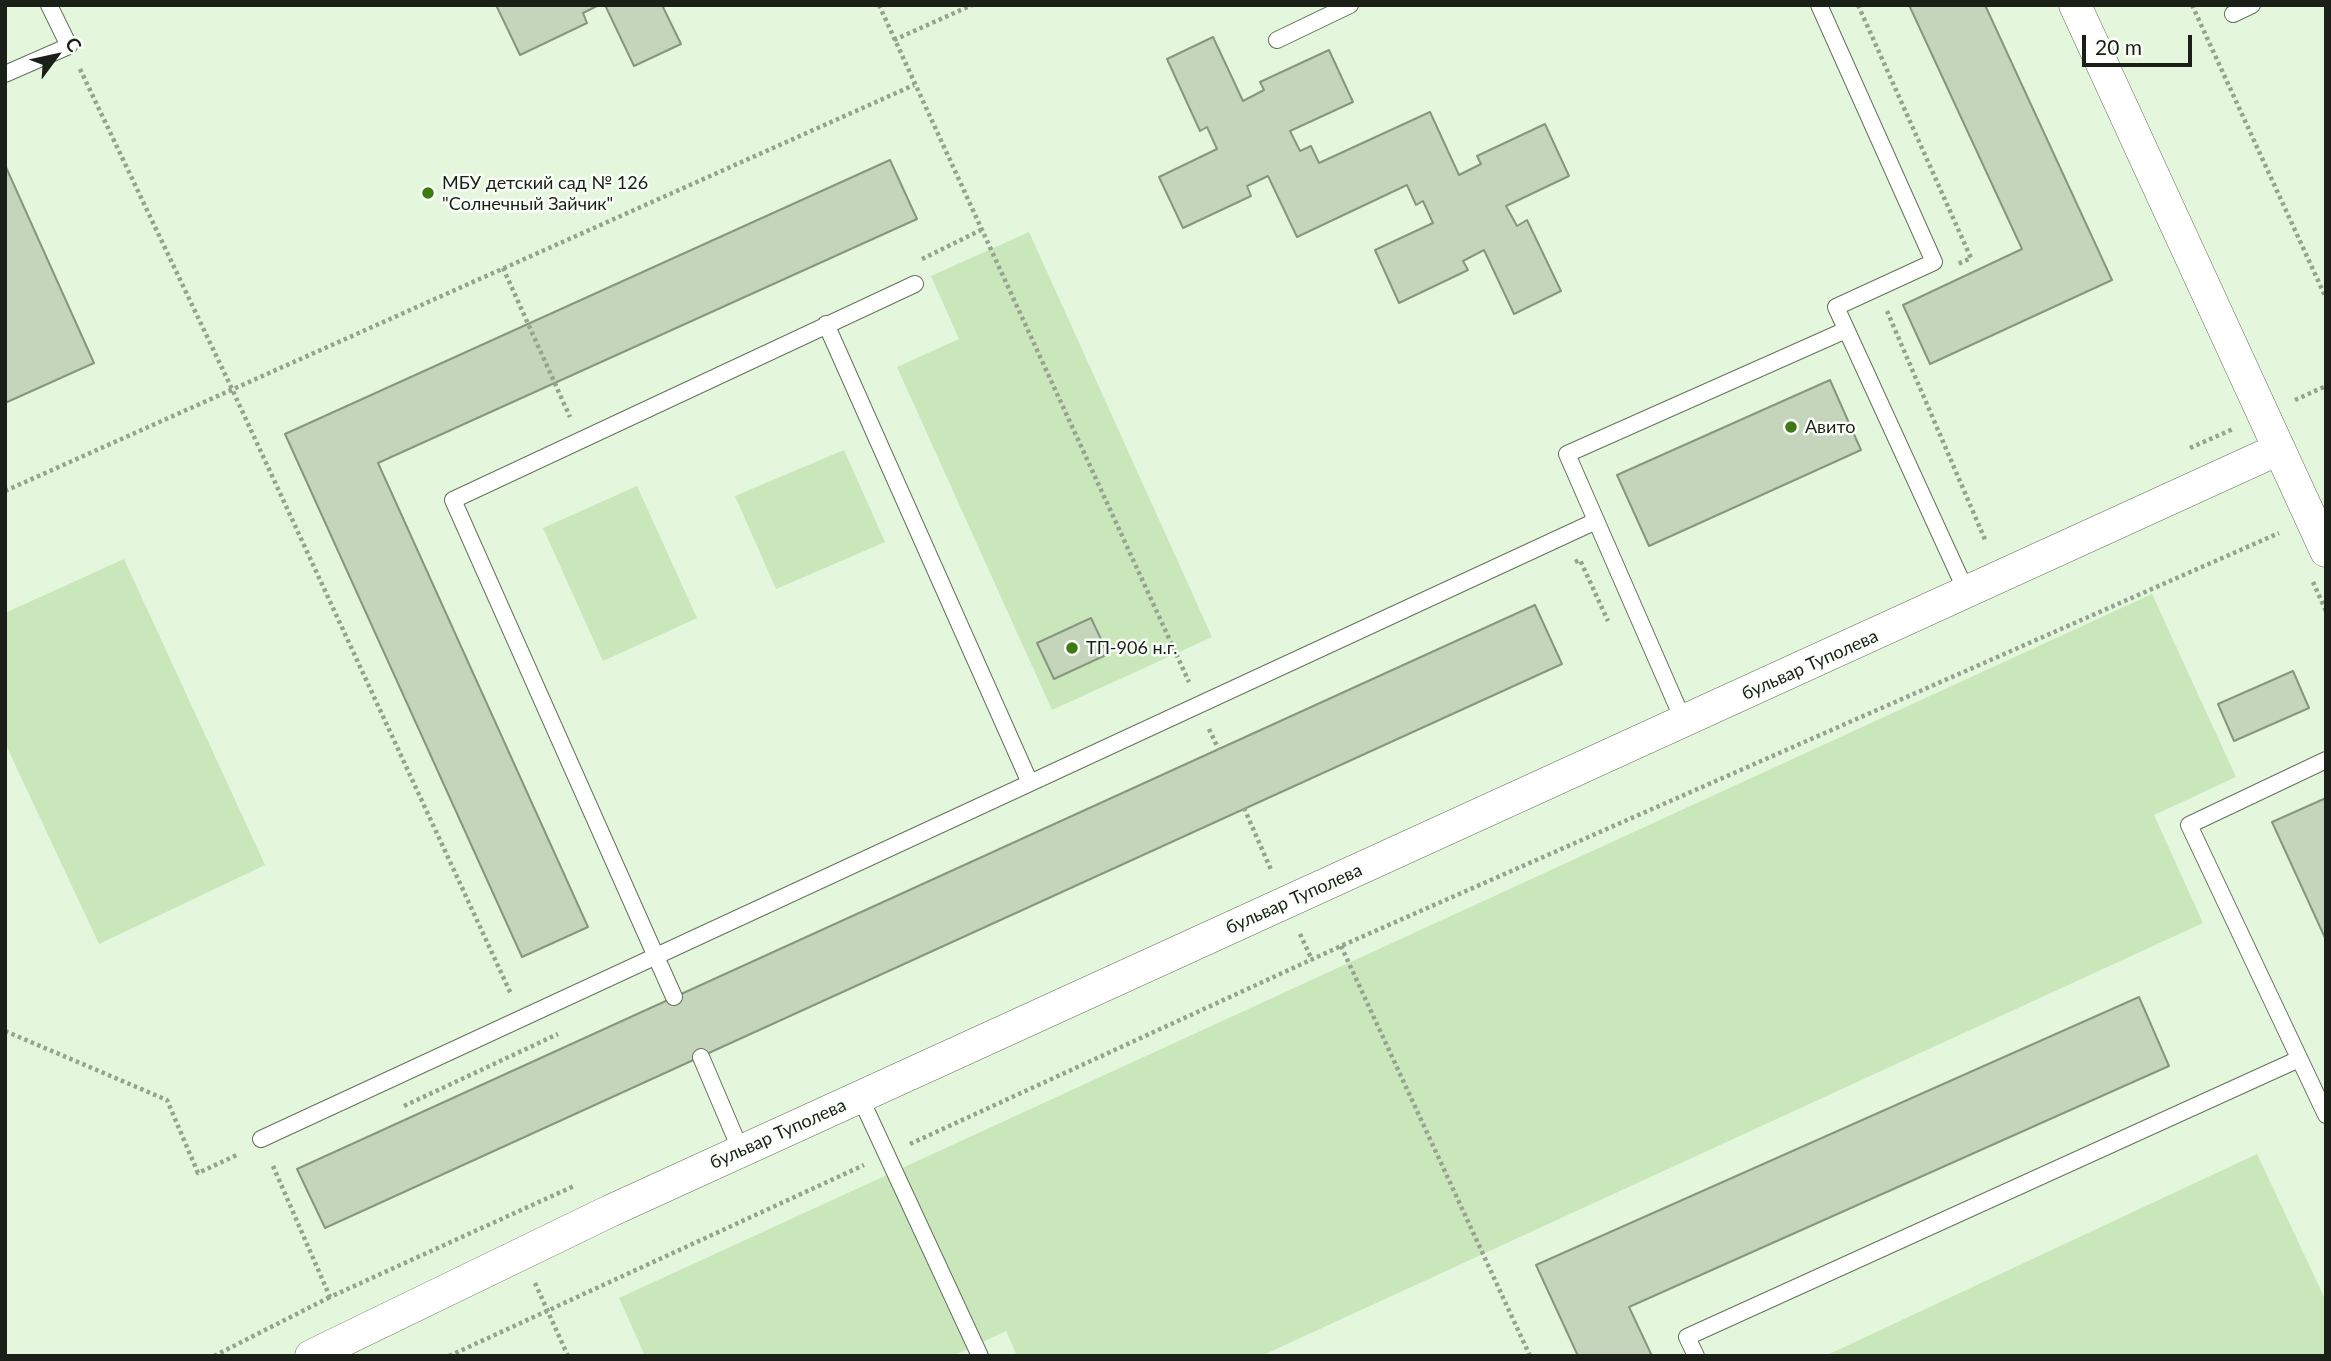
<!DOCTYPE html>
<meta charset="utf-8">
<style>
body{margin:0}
#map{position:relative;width:2331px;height:1361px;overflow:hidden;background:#e4f6dc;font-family:Lato,sans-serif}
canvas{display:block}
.frame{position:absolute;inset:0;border:7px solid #1a2017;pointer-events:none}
.north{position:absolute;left:21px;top:21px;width:70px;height:70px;-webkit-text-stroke:5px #fafef9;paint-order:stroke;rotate:57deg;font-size:19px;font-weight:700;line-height:28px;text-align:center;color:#1a2017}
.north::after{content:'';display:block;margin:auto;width:24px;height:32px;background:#1a2017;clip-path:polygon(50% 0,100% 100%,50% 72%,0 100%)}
.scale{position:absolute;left:2082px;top:35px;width:110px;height:32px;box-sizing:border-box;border:4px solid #1a2017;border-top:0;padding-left:9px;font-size:21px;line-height:24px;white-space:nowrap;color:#1a2017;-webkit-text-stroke:5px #fafef9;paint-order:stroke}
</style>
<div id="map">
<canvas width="2331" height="1361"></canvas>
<div class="frame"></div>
<div class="north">С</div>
<div class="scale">20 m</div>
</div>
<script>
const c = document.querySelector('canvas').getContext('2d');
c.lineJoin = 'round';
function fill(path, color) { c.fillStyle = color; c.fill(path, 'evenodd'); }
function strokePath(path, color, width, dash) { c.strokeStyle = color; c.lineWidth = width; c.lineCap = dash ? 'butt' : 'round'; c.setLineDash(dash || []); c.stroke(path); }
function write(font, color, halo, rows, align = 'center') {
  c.font = font + ' Lato,sans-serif'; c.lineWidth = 5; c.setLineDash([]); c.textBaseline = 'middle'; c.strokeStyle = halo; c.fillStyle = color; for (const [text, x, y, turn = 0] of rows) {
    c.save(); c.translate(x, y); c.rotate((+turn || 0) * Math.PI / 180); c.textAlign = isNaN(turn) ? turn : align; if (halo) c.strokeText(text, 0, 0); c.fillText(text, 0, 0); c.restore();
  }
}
fill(new Path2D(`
 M1029,232L1212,637L1052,710L897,367L959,339L931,276Z
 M844,450L885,542L776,589L735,496Z
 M637,486L697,618L603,661L543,528Z
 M124,559L265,865L99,944L5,743V613Z
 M2152,594L2236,777L2154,815L2203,923L1261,1356H1017L1006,1331L953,1356H645L619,1298Z
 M2257,1154L2326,1301V1356H1825Z`), '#c9e7bb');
const building = new Path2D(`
 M496,5H599L583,13L587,23L520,55Z
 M605,5H662L681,44L634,66Z
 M1909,5H1985L2112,280L1930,364L1903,305L2022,249Z
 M1213,37L1243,101L1264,90L1260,82L1329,50L1353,102L1290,131L1300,151L1311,146L1319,163L1430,112L1459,175L1481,164L1477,156L1545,124L1569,176L1506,206L1517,226L1527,220L1561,291L1514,314L1484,250L1463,261L1468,270L1399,303L1375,250L1433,223L1423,201L1416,205L1407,185L1297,237L1268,176L1247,186L1251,196L1183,228L1159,177L1217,149L1207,127L1200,131L1167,59Z
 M890,160L917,219L378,463L588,927L522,957L285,434Z
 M5,165L94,363L5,403L6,330Z
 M1830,380L1861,450L1649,546L1617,475Z
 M1535,605L1562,664L325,1228L297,1169Z
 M1091,618L1108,654L1054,679L1037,643Z
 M2293,671L2309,708L2234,741L2218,704Z
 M2326,798V940L2272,822Z
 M2139,997L2169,1066L1629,1307L1652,1356H1578L1536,1265Z`);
fill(building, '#c4d5bc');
strokePath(building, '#87977f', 2);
const lane = new Path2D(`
 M1819,5L1934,262L1836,307L1967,593
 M2233,14L2252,5
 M1277,40L1350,5
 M5,74L69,46L49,5
 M826,324L1030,783
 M1684,722L1567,454L1846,330
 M2326,760L2189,825L2326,1115
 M674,997L453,500L915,284
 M701,1057L741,1151
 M860,1097L980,1356
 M261,1139L1596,521
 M1696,1356L1687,1337L2299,1059`);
const street = new Path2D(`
 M2075,5L2326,551
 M311,1356L610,1211L2279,449`);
strokePath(lane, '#63725c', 18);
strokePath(street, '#63725c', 33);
strokePath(new Path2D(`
 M879,5L1189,682
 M1858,5L1971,258L1958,264
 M2192,5L2326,298
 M894,40L972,5
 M80,69L232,389L511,994
 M922,259L981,230
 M503,268L570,417
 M1887,311L1986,542
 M2295,400L2326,386
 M2190,448L2233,429
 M5,491L914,85
 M1575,562L1580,560L1608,621
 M2313,582L2326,611
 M1209,729L1219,750
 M1244,808L1272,872
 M1300,934L1312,960
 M1341,946L1530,1356
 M5,1031L167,1100L198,1173L239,1154
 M404,1106L558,1034
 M910,1144L1341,946L2279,533
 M273,1166L330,1297L574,1186
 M535,1283L568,1356
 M214,1356L330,1297
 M449,1356L864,1165`), '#96a390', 4.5, [3.5, 3.5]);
strokePath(lane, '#fff', 16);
strokePath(street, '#fff', 32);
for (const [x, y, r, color] of [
 [428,193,7,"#3e7a13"],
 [1791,427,7,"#3e7a13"],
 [1072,648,7,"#3e7a13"]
]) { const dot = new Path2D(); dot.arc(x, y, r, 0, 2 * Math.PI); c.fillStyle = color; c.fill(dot); strokePath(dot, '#fafef9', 2.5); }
write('18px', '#1a2017', '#fafef9', [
 ["МБУ детский сад № 126",442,183],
 ["\"Cолнечный Зайчик\"",442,204],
 ["Авито",1805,427],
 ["ТП-906 н.г.",1086,648]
], 'left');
write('18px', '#1a2017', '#fafef9', [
 ["бульвар Туполева",1810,665,-24],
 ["бульвар Туполева",1294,899,-24],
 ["бульвар Туполева",778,1134,-24]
]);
</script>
